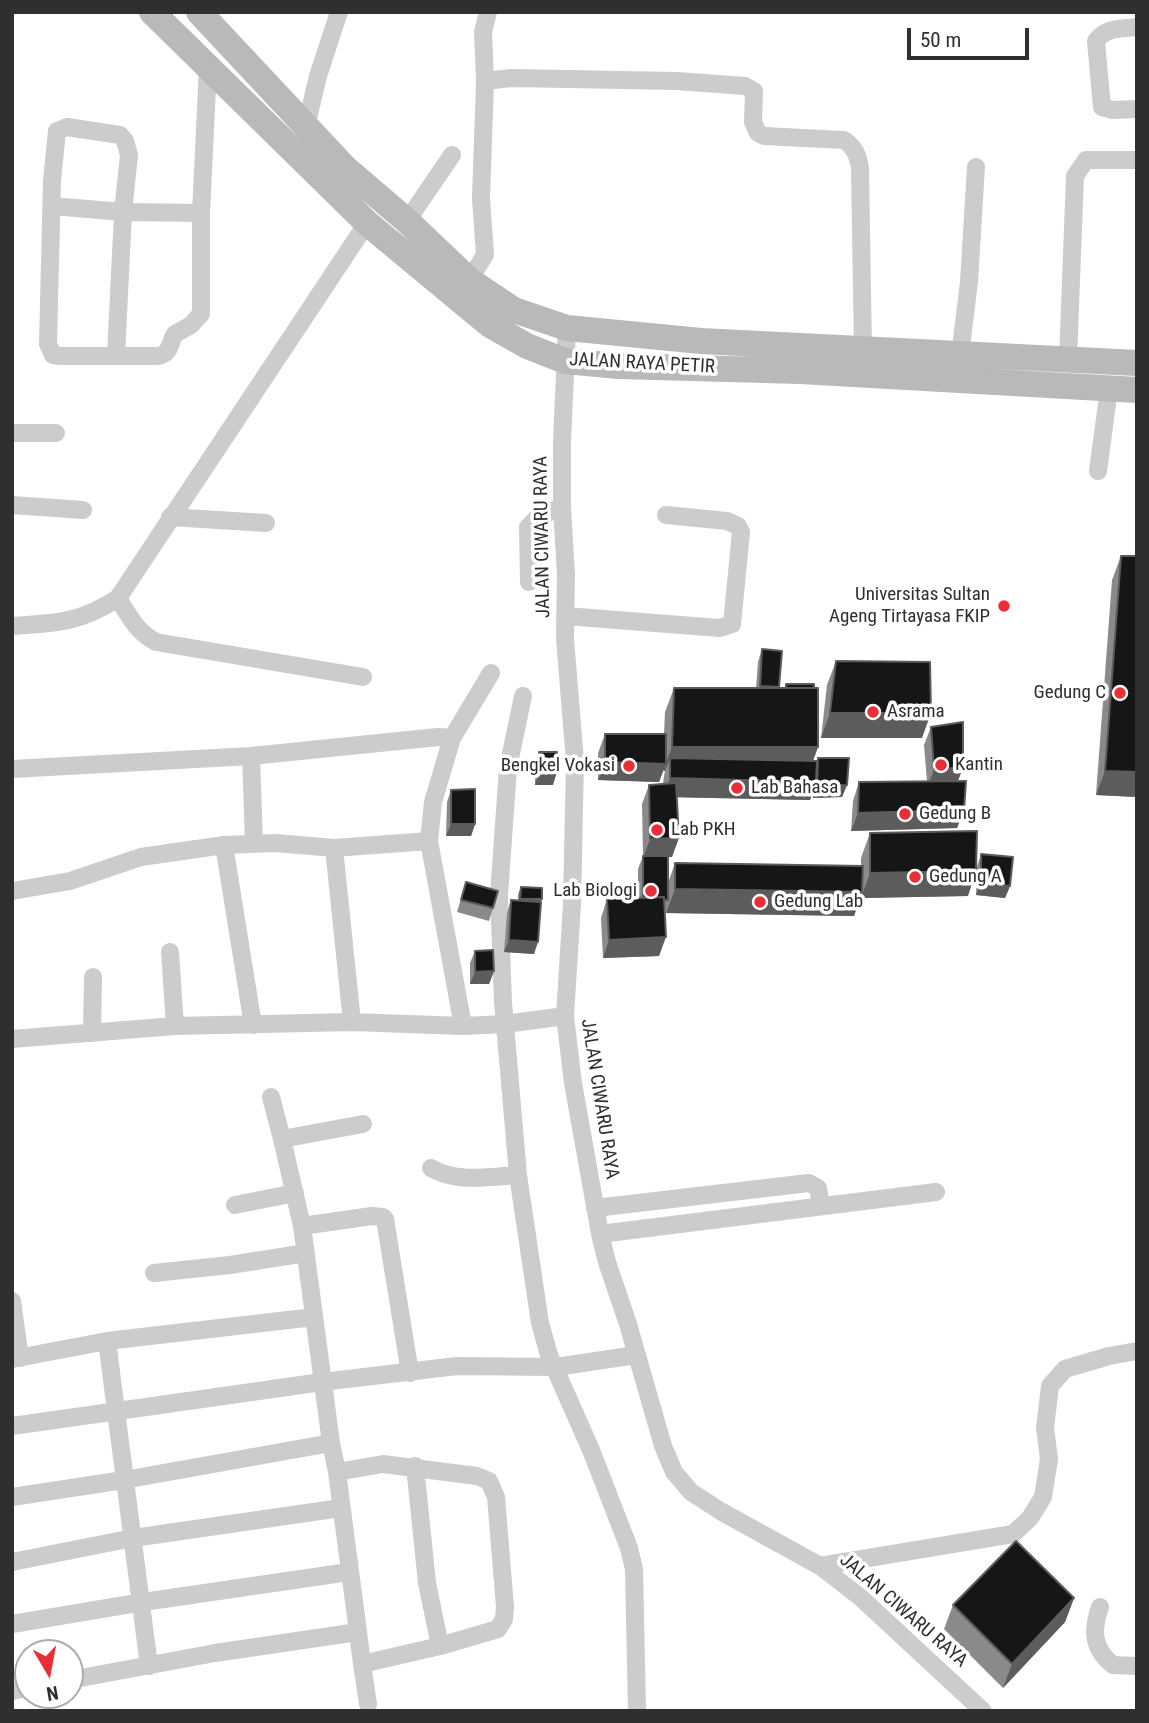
<!DOCTYPE html>
<style>
body{margin:0}
#map{position:relative;width:1149px;height:1723px;overflow:hidden;background:#fff;font-family:"Roboto Condensed",sans-serif}
canvas{display:block}
.frame{position:absolute;inset:0;border:14px solid #2f2f2f;pointer-events:none}
.north{position:absolute;left:14px;top:1639px;width:70px;height:70px;box-sizing:border-box;background:#fff;border:2px solid #acacac;border-radius:50%;rotate:170deg;font-size:19px;font-weight:700;line-height:28px;text-align:center;color:#2f2f2f}
.north::after{content:'';display:block;margin:auto;width:24px;height:32px;background:#e82f36;clip-path:polygon(50% 0,100% 100%,50% 72%,0 100%)}
.scale{position:absolute;left:907px;top:28px;width:122px;height:32px;box-sizing:border-box;border:4px solid #2f2f2f;border-top:0;padding-left:9px;font-size:21px;line-height:24px;white-space:nowrap;color:#2f2f2f;-webkit-text-stroke:5px #fff;paint-order:stroke}
</style>
<div id="map">
<canvas width="1149" height="1723"></canvas>
<div class="frame"></div>
<div class="north">N</div>
<div class="scale">50 m</div>
</div>
<script>
const c = document.querySelector('canvas').getContext('2d');
c.lineJoin = 'round';
function strokePath(path, color, width, dash) { c.strokeStyle = color; c.lineWidth = width; c.lineCap = dash ? 'butt' : 'round'; c.setLineDash(dash || []); c.stroke(path); }
function fill(path, color) { c.fillStyle = color; c.fill(path, 'evenodd'); }
function write(font, color, halo, rows, align = 'center') {
  c.font = font + ' "Roboto Condensed",sans-serif'; c.lineWidth = 7; c.setLineDash([]); c.textBaseline = 'middle'; c.strokeStyle = halo; c.fillStyle = color; for (const [text, x, y, turn = 0] of rows) {
    c.save(); c.translate(x, y); c.rotate((+turn || 0) * Math.PI / 180); c.textAlign = isNaN(turn) ? turn : align; if (halo) c.strokeText(text, 0, 0); c.fillText(text, 0, 0); c.restore();
  }
}
strokePath(new Path2D(`
 M1137,27C1121,29 1106,27 1096,41L1102,107L1113,110L1137,109
 M485,81L511,78L677,81L745,86L754,91L753,122L758,133L764,136L844,140C855,147 858,156 860,168L863,351
 M306,127L318,76L339,12
 M52,206L123,212L201,213
 M407,221L452,155
 M469,280L485,255L481,198L485,81L483,32L488,12
 M567,328L562,442V507L566,575L565,639L575,761L572,904L565,1016L573,1083L600,1234L607,1262L628,1324L663,1446L674,1472L691,1492L722,1512L820,1566L860,1597L983,1711
 M960,355L969,282L976,167
 M116,356L123,212L129,155L125,141L120,135L67,127L57,131L52,181L48,344L53,355L60,356H159C172,352 169,343 175,334L191,325L201,314V213L208,67
 M1068,360L1075,176L1086,160H1137
 M12,433H56
 M1098,471L1109,389
 M12,505L83,510
 M170,517L266,523
 M529,582L528,527L538,517L562,507
 M118,598C129,616 137,632 156,642L363,677
 M565,616L720,628L732,624L741,532L738,526L727,521L666,515
 M12,626C56,623 80,623 118,598L367,223
 M452,738L433,802L429,841L463,1026
 M251,756L254,843
 M12,769L251,756L438,737L452,738L491,673
 M224,845L253,1025
 M334,848L429,841
 M12,891L70,881L141,857L224,845L275,843L334,848L352,1022
 M170,952L175,1026
 M92,1033L93,977
 M12,1039L175,1026L352,1022L463,1026L505,1024L565,1016
 M271,1097L282,1139
 M431,1168C456,1183 490,1177 518,1175L540,1323L549,1355L591,1450L629,1548L634,1569L637,1711
 M518,1175L503,1002L499,895L508,768L523,696
 M235,1205L295,1193
 M595,1208L809,1183L818,1188L821,1205
 M302,1226L282,1139L363,1124
 M600,1234L936,1192
 M154,1273L230,1265L306,1253
 M12,1301L20,1358
 M107,1341L149,1666
 M12,1359L107,1341L314,1317
 M12,1426L322,1382L457,1366L556,1367L636,1355
 M415,1466L427,1583L440,1646
 M337,1472L331,1443L302,1226L372,1216L383,1217L385,1219L410,1373
 M12,1497L124,1480L331,1443
 M12,1562L133,1538L341,1508
 M820,1566L1013,1534L1030,1518L1043,1497L1049,1459L1045,1428L1050,1386L1065,1369L1109,1356L1137,1351
 M1100,1607C1092,1630 1092,1648 1113,1665L1137,1666
 M12,1624L143,1602L349,1572
 M362,1664L368,1704
 M70,1680L215,1653L358,1632L362,1664L440,1646L498,1629L504,1619L505,1607L496,1497L489,1481L477,1476L383,1464L337,1472L358,1632
 M12,1691L28,1688`), '#ccc', 18);
strokePath(new Path2D(`
 M152,12L367,223L490,325L527,346L565,361L618,366L800,371L1137,390
 M199,12L345,168L407,221L469,280L514,310L567,328L701,341L1137,363`), '#b9b9b9', 26);
fill(new Path2D(`
 M1121,556H1137V797L1096,795L1112,580Z
 M762,649L779,688H785L786,684L818,747L813,761H816L818,758L847,785L842,797L813,798V792L810,800L677,797L672,857H668V883L675,863L861,866V858L870,833L968,896L861,898V896L854,916L666,913V906L659,956L603,958L601,918L607,899L638,898V869L643,856L642,804L649,785L663,784L664,776L665,771L663,770L659,782L598,780V753L605,734H664L665,712L674,688H756L758,662Z
 M836,661L922,738H821L827,685Z
 M931,727L963,767L958,781L964,810L957,828L851,831L853,801L859,782L927,781L924,745Z
 M539,752L553,785H535V764Z
 M451,790L475,824L471,836H446L447,802Z
 M981,854L1010,886L1005,898L976,895L977,867Z
 M466,882L493,908L489,921L457,912Z
 M521,887L541,903L534,954L504,952L507,913L511,900L518,901V894Z
 M475,951L494,971L489,984H470V963Z
 M1074,1598L1065,1622L1003,1688L944,1629L953,1605Z`), '#8a8a8a');
fill(new Path2D(`
 M830,713H931L922,738H821Z
 M672,747H818L809,771L670,758L665,771H663Z
 M605,762L666,764L659,782L598,780Z
 M963,767L956,786L927,788L934,770Z
 M1105,771L1137,772V797L1096,795Z
 M539,772H557L553,785H535Z
 M670,778L816,782L810,800L663,797Z
 M847,785L842,797L813,798L817,786Z
 M964,810L957,828L851,831L858,813Z
 M451,824H475L471,836H446Z
 M679,838L672,857L643,858L650,839Z
 M976,871L968,896L861,898L870,873Z
 M981,882L1010,886L1005,898L976,895Z
 M675,889L862,892L854,916L666,913Z
 M520,899H542L540,905H518Z
 M666,937L659,956L603,958L609,940Z
 M509,940L538,942L534,954L504,952Z
 M494,971L489,984H470L475,972Z
 M1074,1598L1065,1622L1003,1688L1012,1664Z`), '#5c5c5c');
const building = new Path2D(`
 M1121,556H1137V772L1105,771Z
 M762,649L782,651L779,687L760,686Z
 M836,661L930,662L931,713H830Z
 M786,684H814V688H786Z
 M674,688H818V747H672Z
 M963,722V767L934,770L931,727Z
 M605,734H666V764L605,762Z
 M539,752H557V772H539Z
 M670,758L817,761L816,782L670,778Z
 M818,758H849L847,785L817,786Z
 M966,781L964,810L858,813L859,782Z
 M676,783L679,838L650,839L649,785Z
 M475,789V824H451V790Z
 M977,831L976,871L870,873V833Z
 M981,854L1013,857L1010,886L981,882Z
 M643,856H668V900H664V897L643,898Z
 M675,863L863,866L862,892L675,889Z
 M466,882L498,891L493,908L461,900Z
 M521,887L542,888V899H520Z
 M664,897L666,937L609,940L607,899Z
 M511,900L541,902L538,942L509,940Z
 M493,950L494,971L475,972V951Z
 M1016,1541L1074,1598L1012,1664L953,1605Z`);
fill(building, '#161616');
strokePath(building, '#5c5c5c', 2);
for (const [x, y, r, color] of [
 [1004,606,7,"#e82f36"],
 [1120,693,7,"#e82f36"],
 [873,712,7,"#e82f36"],
 [941,765,7,"#e82f36"],
 [629,766,7,"#e82f36"],
 [737,788,7,"#e82f36"],
 [905,814,7,"#e82f36"],
 [657,830,7,"#e82f36"],
 [915,877,7,"#e82f36"],
 [651,891,7,"#e82f36"],
 [760,902,7,"#e82f36"]
]) { const dot = new Path2D(); dot.arc(x, y, r, 0, 2 * Math.PI); c.fillStyle = color; c.fill(dot); strokePath(dot, '#fff', 2.5); }
write('19px', '#2f2f2f', '#fff', [
 ["JALAN RAYA PETIR",642,364,3],
 ["JALAN CIWARU RAYA",543,537,-91],
 ["JALAN CIWARU RAYA",599,1099,81],
 ["JALAN CIWARU RAYA",903,1611,41]
]);
write('19px', '#2f2f2f', '#fff', [
 ["Universitas Sultan",990,595,"right"],
 ["Ageng Tirtayasa FKIP",990,617,"right"],
 ["Gedung C",1106,693,"right"],
 ["Asrama",887,712],
 ["Kantin",955,765],
 ["Bengkel Vokasi",615,766,"right"],
 ["Lab Bahasa",751,788],
 ["Gedung B",919,814],
 ["Lab PKH",671,830],
 ["Gedung A",929,877],
 ["Lab Biologi",637,891,"right"],
 ["Gedung Lab",774,902]
], 'left');
</script>
